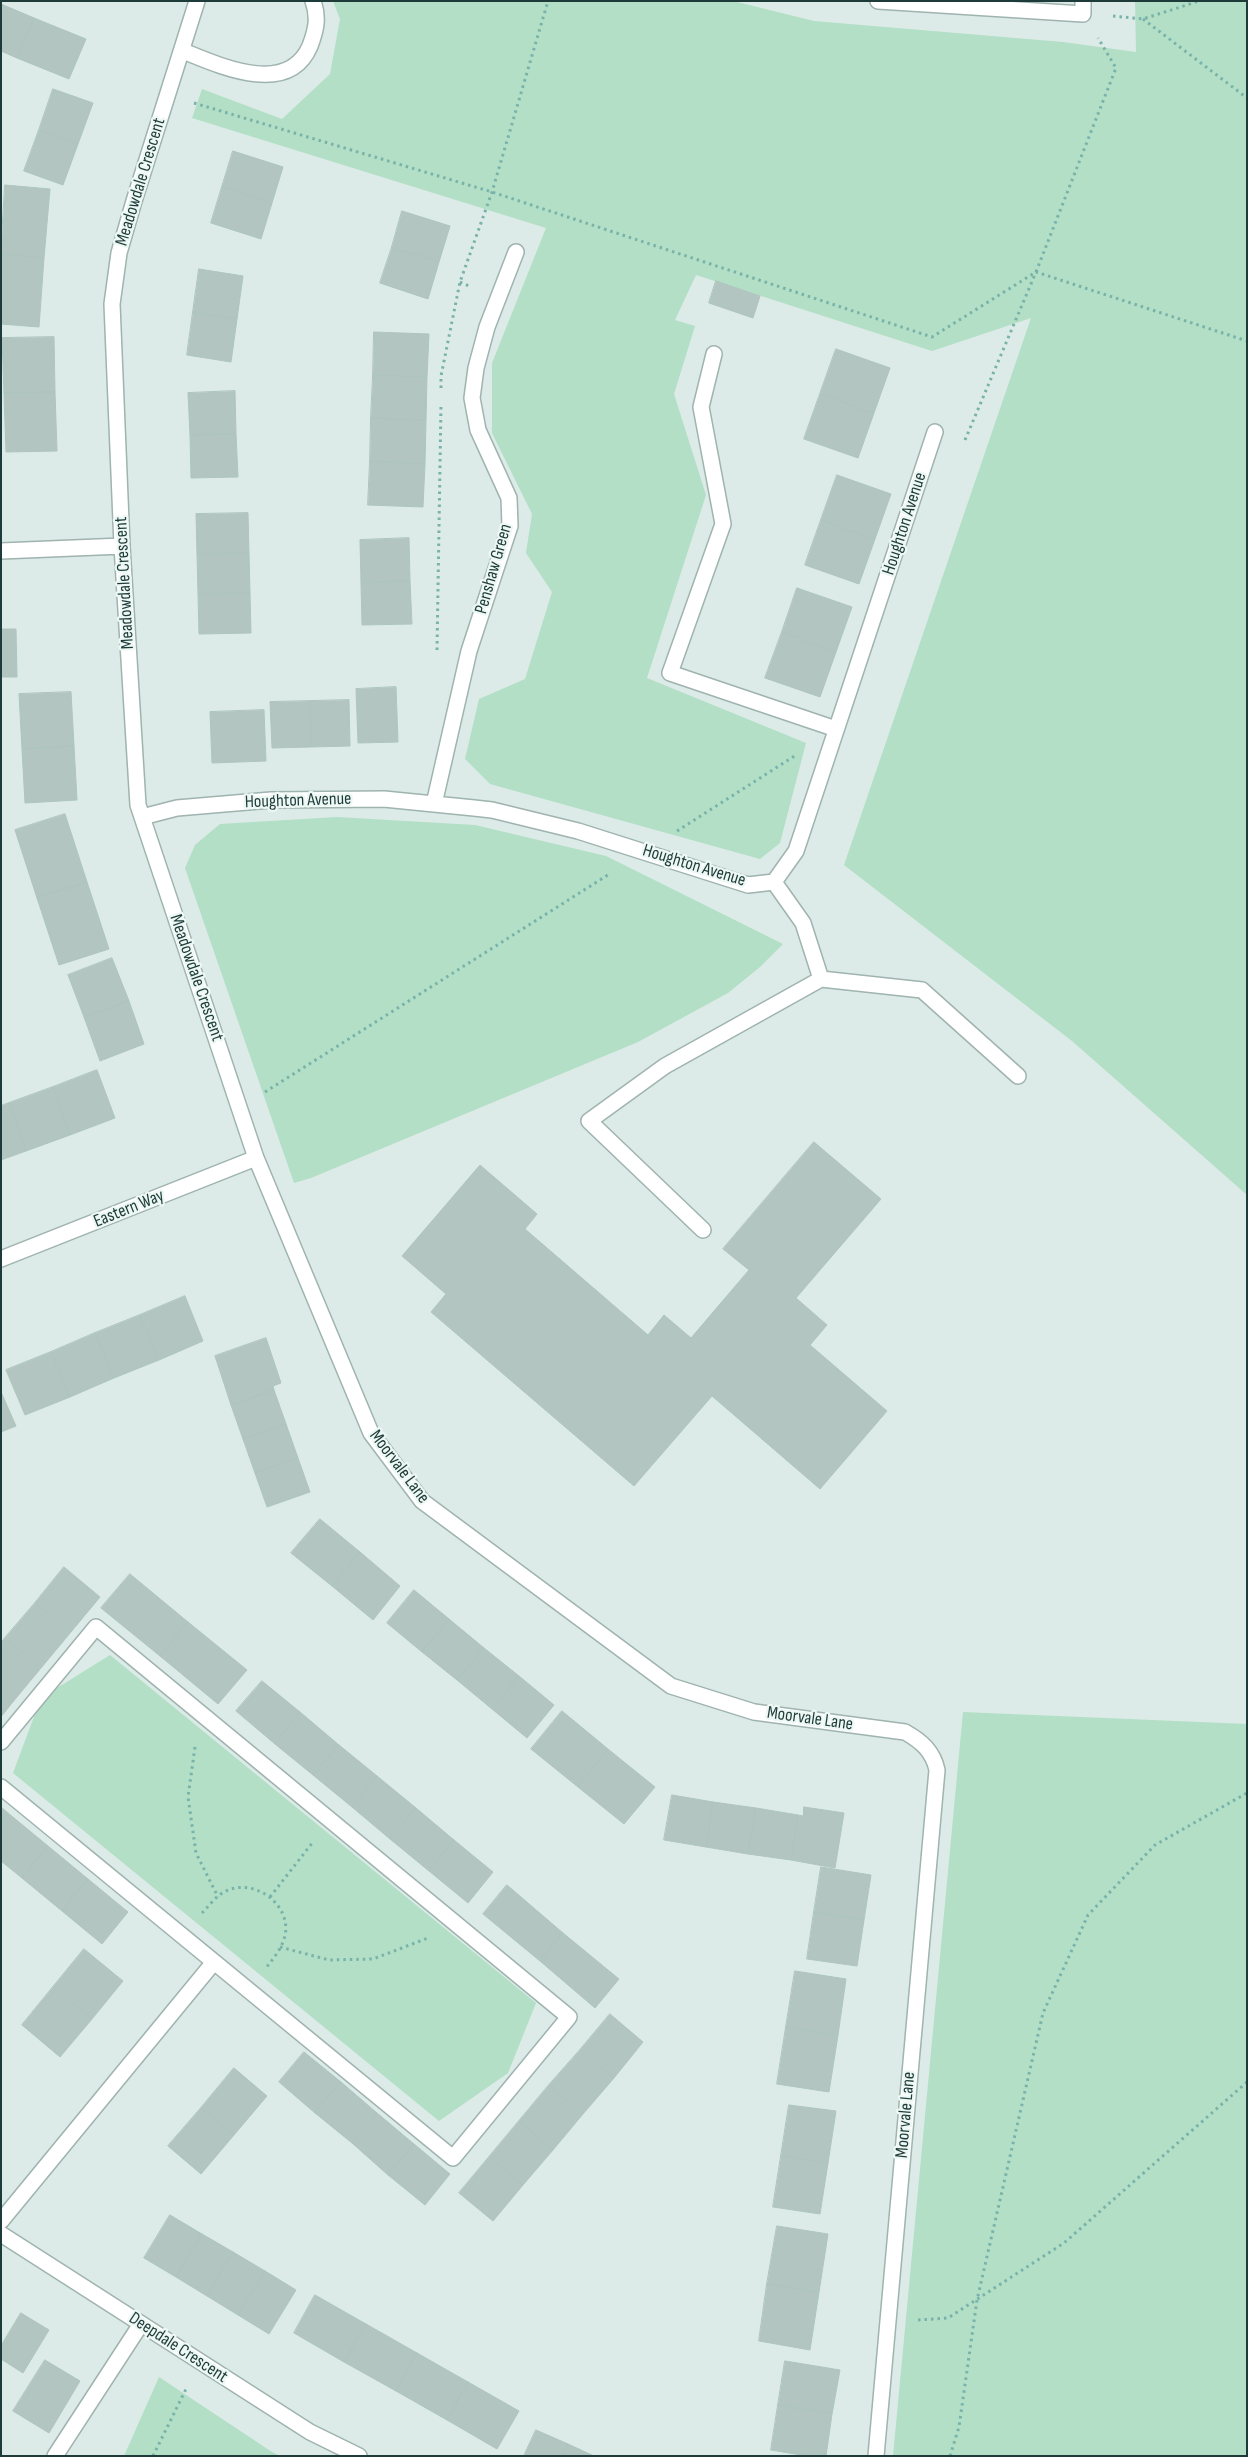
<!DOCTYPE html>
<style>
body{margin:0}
#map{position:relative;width:1248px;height:2457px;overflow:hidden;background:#dcebe7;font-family:"Sofia Sans Condensed",sans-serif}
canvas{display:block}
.frame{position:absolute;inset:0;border:2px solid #1d3b38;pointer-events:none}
</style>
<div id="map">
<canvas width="1248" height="2457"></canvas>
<div class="frame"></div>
</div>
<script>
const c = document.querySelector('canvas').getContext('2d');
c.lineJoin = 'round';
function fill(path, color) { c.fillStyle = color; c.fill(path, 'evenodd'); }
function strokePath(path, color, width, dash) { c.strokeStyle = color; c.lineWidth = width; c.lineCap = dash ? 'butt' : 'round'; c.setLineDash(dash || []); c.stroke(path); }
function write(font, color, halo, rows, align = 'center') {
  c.font = font + ' "Sofia Sans Condensed",sans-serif'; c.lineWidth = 4.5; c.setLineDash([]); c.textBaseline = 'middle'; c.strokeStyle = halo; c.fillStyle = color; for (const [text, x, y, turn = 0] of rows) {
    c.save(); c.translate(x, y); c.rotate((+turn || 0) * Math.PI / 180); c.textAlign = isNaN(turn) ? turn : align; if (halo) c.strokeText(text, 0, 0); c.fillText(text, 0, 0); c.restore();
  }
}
fill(new Path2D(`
 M333,1H733L814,21L1063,42L1136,52L1135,1H1247V1195L1072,1041L844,865L1031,318L932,351L696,275L675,320L695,326L674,394L706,495L647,678L806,743L780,843L760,859L490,784L465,759L479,699L525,679L552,592L526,553L532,514L492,433V363L546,228L192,118L202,89L282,119L330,74L340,19Z
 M337,817L475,825L606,856L783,944L760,967L728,993L638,1042L311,1178L294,1183L185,868L195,845L220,824Z
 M110,1655L536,2003L508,2073L439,2121L13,1773L41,1698Z
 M963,1712L1247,1724V2456H893Z
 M159,2377L272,2452L280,2456H124Z`), '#b2dfc6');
const building = new Path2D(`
 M1,4L34,18L17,58L1,51Z
 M34,18L86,39L69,79L17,58Z
 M53,89L93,103L78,144L39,130Z
 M39,130L78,144L63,185L24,171Z
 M233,151L283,167L272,203L222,187Z
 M5,185L50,189L44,258L1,254Z
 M222,187L272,203L261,239L211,223Z
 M402,211L450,226L439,262L392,247Z
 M392,247L439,262L428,299L380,283Z
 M1,254L44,258L39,327L1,324Z
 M199,269L243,276L237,319L193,312Z
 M716,281L760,296L753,318L709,303Z
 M193,312L237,319L231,362L187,355Z
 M374,332L429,334L427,377L373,375Z
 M54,337L55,392L4,393L2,338Z
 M836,349L890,368L874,413L820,394Z
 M373,375L427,377L426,420L371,418Z
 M235,391L236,434L190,435L188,393Z
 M55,392L57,451L6,452L4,393Z
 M820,394L874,413L858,458L804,439Z
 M371,418L426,420L425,464L370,461Z
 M236,434L238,477L191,478L190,435Z
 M370,461L425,464L423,507L368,505Z
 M837,475L891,494L875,539L821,520Z
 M248,513L249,553L197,554L196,514Z
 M821,520L875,539L859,584L805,565Z
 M409,538L410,581L361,583L360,540Z
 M249,553L250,593L198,594L197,554Z
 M410,581L412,624L362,625L361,583Z
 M797,588L852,607L836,652L782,632Z
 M250,593L251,633L199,634L198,594Z
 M1,629H16L17,677H1Z
 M782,632L836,652L820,697L765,678Z
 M396,687L398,742L358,743L356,689Z
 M71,692L74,746L22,749L19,694Z
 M349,700L350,746L311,747L310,701Z
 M310,701L311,747L272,748L270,702Z
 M264,710L266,761L212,763L210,712Z
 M74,746L77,800L25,803L22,749Z
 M65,814L87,882L37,898L15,830Z
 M87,882L109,949L59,965L37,898Z
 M112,958L129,1001L84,1017L68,975Z
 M129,1001L144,1044L100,1061L84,1017Z
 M97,1070L115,1118L70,1135L53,1087Z
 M53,1087L70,1135L26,1151L9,1103Z
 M9,1103L26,1151L1,1160V1106Z
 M814,1142L881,1199L796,1298L827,1325L810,1345L887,1411L820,1489L712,1396L634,1486L431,1312L446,1294L402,1256L480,1165L537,1214L525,1229L648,1335L664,1315L691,1338L749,1270L723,1249Z
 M185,1296L203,1341L159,1360L140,1315Z
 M140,1315L159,1360L114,1378L95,1333Z
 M95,1333L114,1378L70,1397L51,1352Z
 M266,1338L281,1383L273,1386L274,1390L231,1405L215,1356Z
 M51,1352L70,1397L25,1415L6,1370Z
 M274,1390L286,1424L243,1439L231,1405Z
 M1,1392L16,1426L1,1432Z
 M286,1424L298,1458L255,1473L243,1439Z
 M298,1458L310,1492L267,1507L255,1473Z
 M320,1519L360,1552L332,1586L291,1553Z
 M360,1552L400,1586L373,1620L332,1586Z
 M64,1567L100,1597L71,1632L35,1603Z
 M130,1574L188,1622L160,1656L101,1608Z
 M414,1590L449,1619L422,1652L387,1623Z
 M35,1603L71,1632L41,1668L5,1638Z
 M449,1619L484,1648L457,1680L422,1652Z
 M188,1622L247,1670L218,1704L160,1656Z
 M5,1638L41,1668L12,1703L1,1695V1643Z
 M484,1648L519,1676L492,1709L457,1680Z
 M519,1676L554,1705L527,1738L492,1709Z
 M262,1681L300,1712L275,1744L236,1711Z
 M1,1695L12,1703L1,1717Z
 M562,1711L608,1749L578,1787L531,1749Z
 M300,1712L339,1745L313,1775L275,1744Z
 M339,1745L377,1776L352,1807L313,1775Z
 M608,1749L655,1787L624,1824L578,1787Z
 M377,1776L416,1808L390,1839L352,1807Z
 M672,1795L713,1802L706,1847L664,1840Z
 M713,1802L756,1808L748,1854L706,1847Z
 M1,1807L8,1813L1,1821Z
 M804,1807L844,1813L835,1868L791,1860L798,1815L803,1816Z
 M416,1808L454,1840L429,1871L390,1839Z
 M756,1808L798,1815L791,1860L748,1854Z
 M8,1813L48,1846L22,1878L1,1861V1821Z
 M454,1840L493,1872L468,1903L429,1871Z
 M48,1846L88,1879L62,1911L22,1878Z
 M821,1867L871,1875L864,1920L814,1912Z
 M88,1879L128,1912L102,1944L62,1911Z
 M507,1885L563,1933L540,1961L483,1914Z
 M814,1912L864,1920L857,1966L807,1959Z
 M563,1933L619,1979L595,2008L540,1961Z
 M84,1949L123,1981L92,2019L53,1987Z
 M795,1971L846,1979L838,2035L786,2027Z
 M53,1987L92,2019L60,2057L22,2025Z
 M610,2014L643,2042L614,2078L580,2050Z
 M786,2027L838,2035L829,2092L777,2084Z
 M580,2050L614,2078L583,2114L549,2085Z
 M304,2052L341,2082L315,2113L279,2082Z
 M234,2068L267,2096L234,2135L201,2108Z
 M341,2082L377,2113L352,2143L315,2113Z
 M549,2085L583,2114L553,2150L519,2121Z
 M789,2105L836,2111L828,2163L781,2156Z
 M201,2108L234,2135L201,2174L168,2146Z
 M377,2113L414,2144L388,2175L352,2143Z
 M519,2121L553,2150L523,2185L489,2157Z
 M414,2144L450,2174L425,2205L388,2175Z
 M781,2156L828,2163L820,2214L773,2207Z
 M489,2157L523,2185L493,2221L459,2193Z
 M170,2215L202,2234L176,2277L144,2258Z
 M777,2226L828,2234L819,2292L767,2284Z
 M202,2234L233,2252L207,2296L176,2277Z
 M233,2252L265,2271L238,2315L207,2296Z
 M265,2271L296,2290L269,2334L238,2315Z
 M767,2284L819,2292L810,2350L759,2341Z
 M315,2295L366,2324L344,2362L294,2333Z
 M21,2313L49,2330L23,2373L1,2359V2346Z
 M366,2324L417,2353L396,2391L344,2362Z
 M417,2353L468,2382L447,2420L396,2391Z
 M45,2360L80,2381L49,2433L13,2411Z
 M785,2361L840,2370L832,2414L778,2405Z
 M468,2382L519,2411L497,2449L447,2420Z
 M778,2405L832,2414L826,2456H807L771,2450Z
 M536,2430L568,2444L563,2456H524Z
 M568,2444L594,2456H563Z`);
fill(building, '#b2c5c0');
strokePath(building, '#aec5bf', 1);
const lane = new Path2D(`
 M183,51C218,65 288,98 310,46C316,30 319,18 313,1
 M714,354L701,407L723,524L670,673L836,729
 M774,882L803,923L821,979L922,990L1018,1076
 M703,1230L589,1121L665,1066L821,979
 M55,2456L141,2324`);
const street = new Path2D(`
 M197,1L134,201L119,253L112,304L122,546L138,805L256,1158L371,1433L422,1501L671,1686L754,1712L905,1732C921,1741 933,1751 937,1770L876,2456
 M878,1L1083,14V1
 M1,551L122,546
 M434,804L469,651L510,526L509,498L478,430L472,398L476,368L487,327L516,252
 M142,817L177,808L271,800L384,799L474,808L492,810L578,831L748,885L774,882L796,851L935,432
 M1,1259L256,1158
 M1,1742L96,1627L569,2017L453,2158L1,1787
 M1,2221L214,1962
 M1,2234L310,2432L359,2456`);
strokePath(lane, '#9fb3af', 18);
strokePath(street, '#9fb3af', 18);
strokePath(new Path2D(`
 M1113,16L1143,19L1199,1
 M1143,19L1247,98
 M194,103L492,192L932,337L1036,272L1116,68L1098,38
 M460,282L471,287
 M441,388V376L460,282L492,192L548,1
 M965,440L1036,272L1247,341
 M437,650L441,404
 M677,831L796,755
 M265,1092L611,873
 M195,1747L188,1797L196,1853L218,1897
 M270,1897L313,1842
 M202,1913C209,1906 215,1897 224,1892C255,1875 297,1908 283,1942C279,1952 272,1960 266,1968
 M280,1947L329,1960L373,1959L428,1938
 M918,2320L948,2318L1064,2243L1247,2082
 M153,2456L187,2387
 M950,2456L959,2427L977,2300L1043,2013L1088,1915L1155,1845L1247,1793`), '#79b2a9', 3, [2.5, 4]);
strokePath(lane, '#fff', 15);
strokePath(street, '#fff', 15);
write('18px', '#1d3b38', '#edf7f4', [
 ["Meadowdale Crescent",141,182,-73],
 ["Houghton Avenue",905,524,-72],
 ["Penshaw Green",494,569,-74],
 ["Meadowdale Crescent",125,583,-93],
 ["Houghton Avenue",298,801,-2],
 ["Houghton Avenue",694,866,17],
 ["Meadowdale Crescent",196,978,71],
 ["Eastern Way",129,1209,-22],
 ["Moorvale Lane",399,1467,53],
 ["Moorvale Lane",810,1719,8],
 ["Moorvale Lane",906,2115,-85],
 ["Deepdale Crescent",178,2348,33]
]);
</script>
